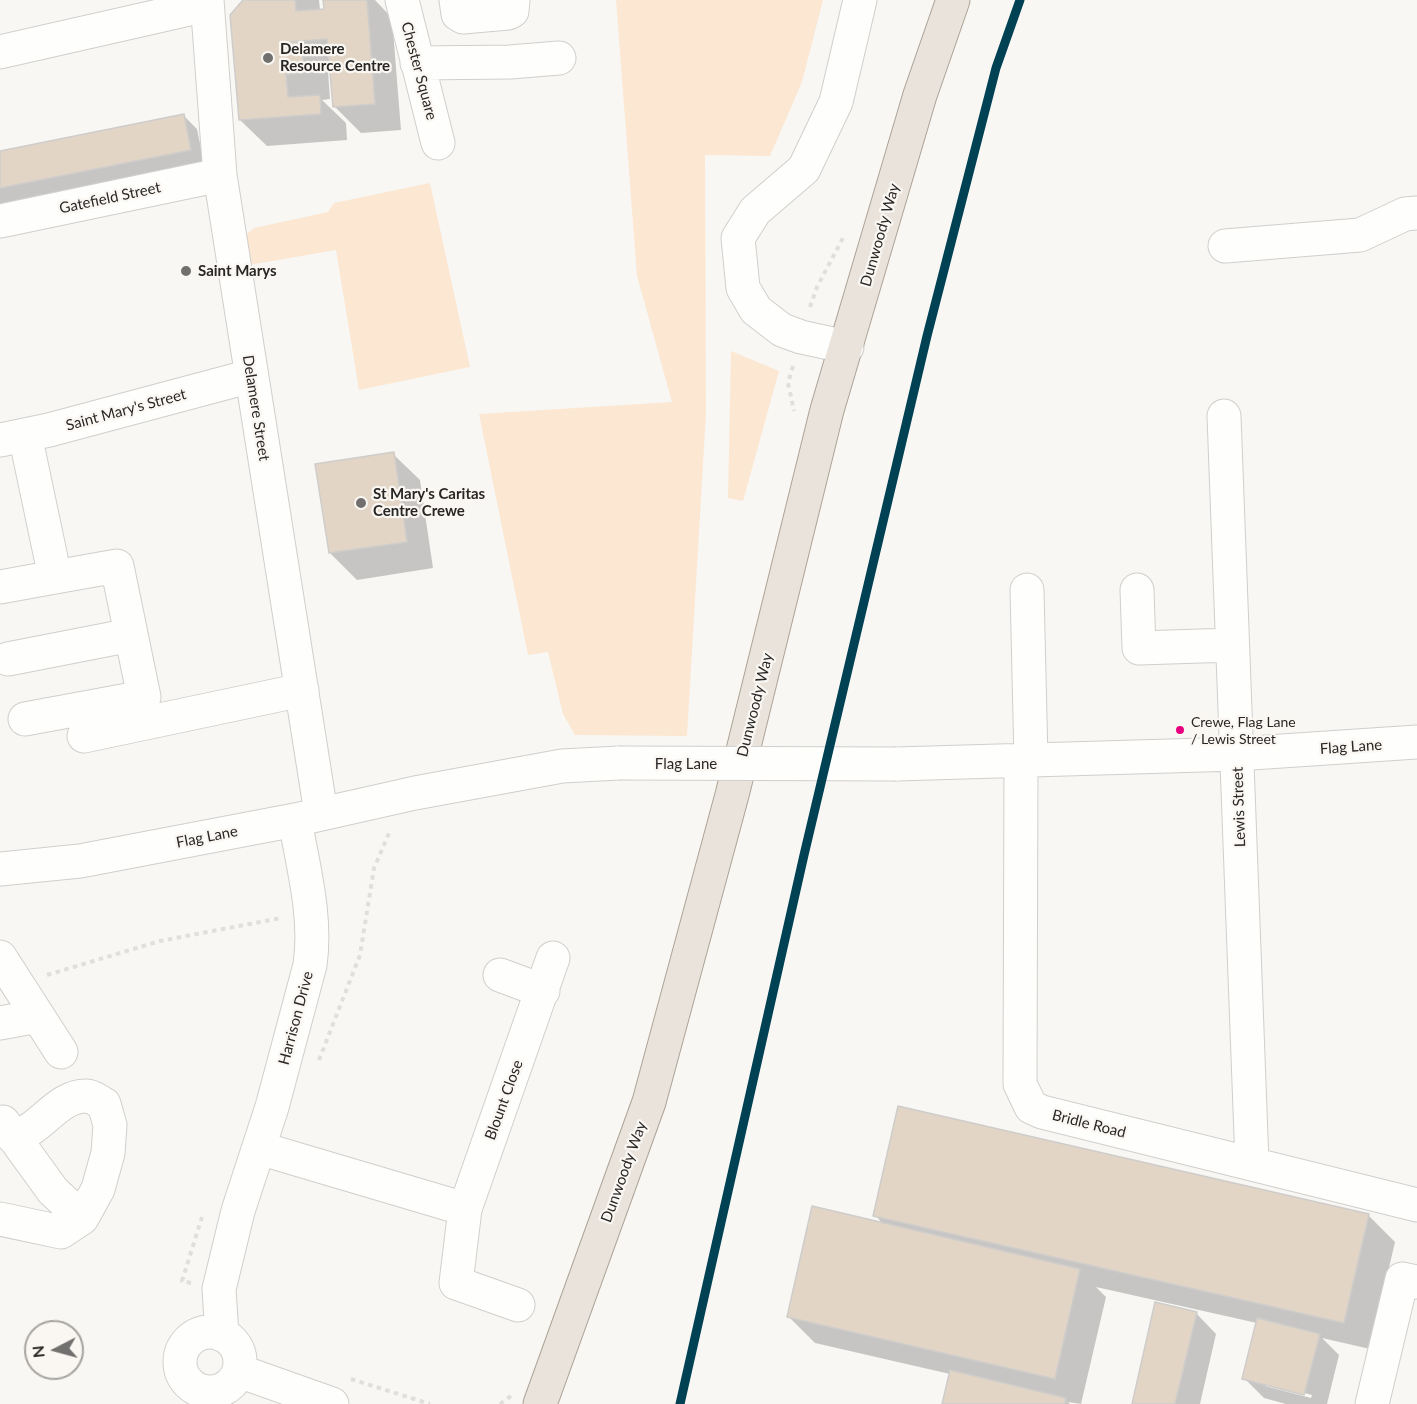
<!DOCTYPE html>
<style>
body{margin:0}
#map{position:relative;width:1417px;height:1404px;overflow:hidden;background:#f9f7f4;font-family:Lato,sans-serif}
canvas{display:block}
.north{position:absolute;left:24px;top:1320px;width:60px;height:60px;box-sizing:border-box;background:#faf7f3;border:2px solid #a6a4a1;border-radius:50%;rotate:264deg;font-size:16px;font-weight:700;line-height:24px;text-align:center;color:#282726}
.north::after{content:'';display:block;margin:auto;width:21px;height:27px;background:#71706e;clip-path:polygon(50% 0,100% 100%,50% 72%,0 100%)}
</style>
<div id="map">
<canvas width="1417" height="1404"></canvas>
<div class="north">N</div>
</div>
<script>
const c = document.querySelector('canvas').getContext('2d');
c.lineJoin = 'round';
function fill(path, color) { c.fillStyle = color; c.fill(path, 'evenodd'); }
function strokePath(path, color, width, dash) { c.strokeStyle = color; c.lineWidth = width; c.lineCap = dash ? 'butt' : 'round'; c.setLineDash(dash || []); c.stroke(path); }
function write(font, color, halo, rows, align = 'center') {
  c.font = font + ' Lato,sans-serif'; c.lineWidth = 4.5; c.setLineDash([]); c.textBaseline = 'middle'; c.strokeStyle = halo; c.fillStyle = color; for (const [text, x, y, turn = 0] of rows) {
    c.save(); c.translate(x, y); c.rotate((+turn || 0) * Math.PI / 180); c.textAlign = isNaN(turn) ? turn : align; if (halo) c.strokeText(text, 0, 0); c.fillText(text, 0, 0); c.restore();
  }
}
fill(new Path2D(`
 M616,0H823L802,82L770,156L705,155L706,413L687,736L575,735L563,714L548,652L528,655L479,414L672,402L637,276Z
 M430,183L470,367L359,390L336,250L249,265L242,238L254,228L328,212L334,203Z
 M731,351L779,371L743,501L728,498Z`), '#fbe7d2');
fill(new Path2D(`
 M245,0H319L320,10H326L325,0H375L392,18L401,130L361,133L334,106L331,67H325L328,71L330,99L322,100L346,123L347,140L267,146L240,120Z
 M184,116L197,129L204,163L0,204V153Z
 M393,454L420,480L433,568L357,580L330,553Z
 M875,1215H1368L1395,1242L1370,1349L1322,1338L1339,1355L1327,1404H1286L1264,1398L1244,1378L1257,1323L1096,1287L1106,1297L1081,1404L1068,1402L1070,1404H943L950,1374L815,1343L788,1316L884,1225ZM1265,1383L1312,1395L1311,1398L1265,1386Z
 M1196,1313L1216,1334L1200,1404H1133Z`), '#0003');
const building = new Path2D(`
 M243,0H295L296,11L324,9L323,0H367L375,104L333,107L327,39L289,42H302L304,73L286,74L288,97L320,95L321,114L239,120L230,15Z
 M184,114L191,150L0,188V151Z
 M394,452L407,542L329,553L315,464Z
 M898,1106L1369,1214L1344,1323L873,1216Z
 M812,1206L1080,1269L1055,1379L787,1317Z
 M1155,1302L1197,1312L1175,1404H1132Z
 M1257,1318L1320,1334L1304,1395L1242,1379Z
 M950,1370L1066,1398L1065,1404H942Z`);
fill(building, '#e2d5c6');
strokePath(building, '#cecdcb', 1.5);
const minor = new Path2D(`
 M207,0L220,175L321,813
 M402,0L438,143
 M456,0L458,14L463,17L508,13L512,11L513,0
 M0,52L207,5
 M417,63L510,62L559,58
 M0,221L220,175
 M1225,246L1360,235L1405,214L1417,213
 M847,347L801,337L782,330L756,310L743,288L738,238L755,211L804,169L836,102L860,0
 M1224,416L1252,1163
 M0,440L49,430L251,376
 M0,587L55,577L25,435
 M1027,590L1031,760
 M1137,590L1139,648L1232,645
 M8,659L131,635
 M25,719L144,697L117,566L55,577
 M84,736L302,690
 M1021,761L1020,1084L1031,1107L1042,1112L1417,1205
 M896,764L1237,754L1417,742
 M0,869L80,861L295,820L415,793L562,766L619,763
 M0,957L61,1052
 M500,975L543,991
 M0,1023L38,1016
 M3,1122L53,1191L82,1218
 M259,1148L465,1209L553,958
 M465,1209L456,1283L518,1305
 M0,1219L61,1232L82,1218L98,1189L108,1153L110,1125L104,1104C99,1102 93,1096 87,1096C57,1095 41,1131 13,1137
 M180 1362a30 30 0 1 1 60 0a30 30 0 1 1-60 0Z
 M222,1335L219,1289L238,1211L272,1107L310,965C317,916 303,867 295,820
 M239,1371L332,1404
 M1372,1404L1402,1279L1417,1282`);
const major = new Path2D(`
 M540,1404L649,1102L732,795L827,410L920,95L953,0`);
strokePath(minor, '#d0cfcd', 35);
strokePath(major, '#ada396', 35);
strokePath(new Path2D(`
 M810,307L817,287L844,236
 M793,366L788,383L794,411
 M47,975L160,941L281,918
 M319,1060L360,955L374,868L390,831
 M191,1283L182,1281L202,1217
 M351,1379L430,1404
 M500,1404L511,1396`), '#e0dfde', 4, [4.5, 4.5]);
strokePath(minor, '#fefefd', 33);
strokePath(major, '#e9e3dc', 33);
const minorBridge = new Path2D(`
 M619,763L896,764`);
strokePath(minorBridge, '#d0cfcd', 35, []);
strokePath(minorBridge, '#fefefd', 33);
strokePath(new Path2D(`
 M680,1404L804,855L927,336L996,68L1020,0`), '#004153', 9);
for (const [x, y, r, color] of [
 [268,58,6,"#71706e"],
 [186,271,6,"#71706e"],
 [361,503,6,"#71706e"],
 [1180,730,5,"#e5007d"]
]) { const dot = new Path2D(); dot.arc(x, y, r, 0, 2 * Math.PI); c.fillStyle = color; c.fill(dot); strokePath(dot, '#faf7f3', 2); }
write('14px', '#282726', '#faf7f3', [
 ["Crewe, Flag Lane",1191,722],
 ["/ Lewis Street",1191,739]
], 'left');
write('bold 15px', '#282726', '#faf7f3', [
 ["Delamere",280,49],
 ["Resource Centre",280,66],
 ["Saint Marys",198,271],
 ["St Mary's Caritas",373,494],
 ["Centre Crewe",373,511]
], 'left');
write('15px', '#282726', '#faf7f3', [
 ["Chester Square",419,71,75],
 ["Gatefield Street",110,198,-12],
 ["Dunwoody Way",880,235,-74],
 ["Delamere Street",256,408,81],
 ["Saint Mary's Street",126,410,-15],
 ["Dunwoody Way",755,705,-76],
 ["Flag Lane",1351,747,-4],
 ["Flag Lane",686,764],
 ["Lewis Street",1239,807,-92],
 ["Flag Lane",207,837,-11],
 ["Harrison Drive",296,1018,-75],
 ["Blount Close",504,1100,-70],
 ["Bridle Road",1089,1124,14],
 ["Dunwoody Way",624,1172,-70]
]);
</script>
